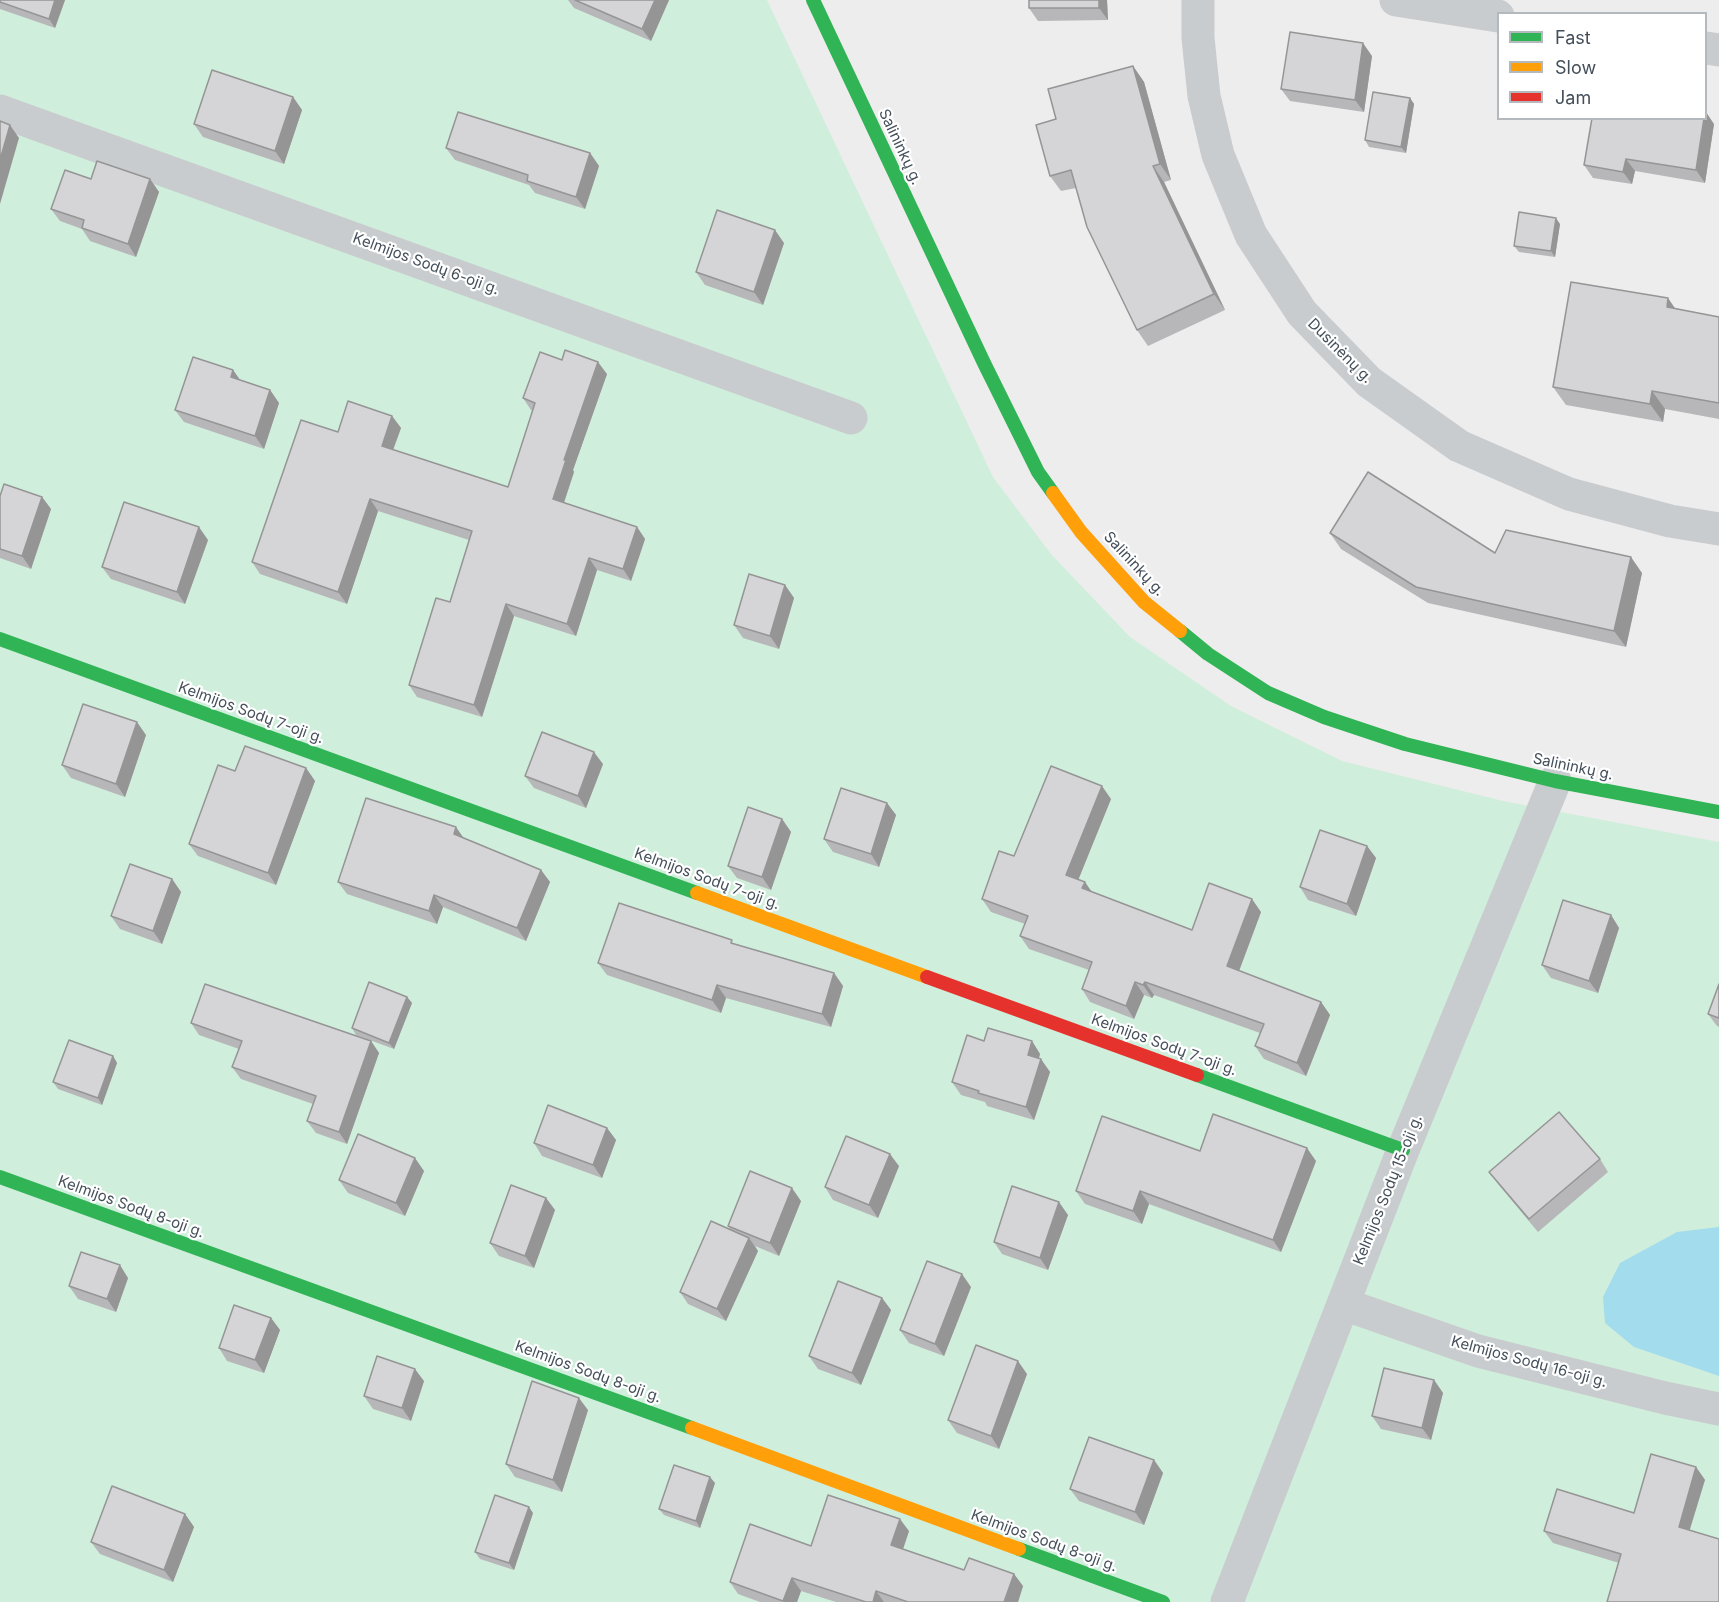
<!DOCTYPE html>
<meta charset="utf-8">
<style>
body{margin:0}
#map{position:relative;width:1719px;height:1602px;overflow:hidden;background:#eeeded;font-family:Inter,sans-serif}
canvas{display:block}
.legend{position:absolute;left:1497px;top:12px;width:210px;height:108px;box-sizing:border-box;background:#fff;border:2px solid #b4b9bd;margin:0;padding:8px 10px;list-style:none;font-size:18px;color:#444f5a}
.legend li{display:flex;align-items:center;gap:12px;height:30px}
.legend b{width:30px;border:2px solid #b4b9bd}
</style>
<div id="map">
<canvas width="1719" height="1602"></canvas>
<ul class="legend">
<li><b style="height:8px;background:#30b455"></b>Fast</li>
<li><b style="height:8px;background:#ff9f0a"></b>Slow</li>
<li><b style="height:8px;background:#e5322d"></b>Jam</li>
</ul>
</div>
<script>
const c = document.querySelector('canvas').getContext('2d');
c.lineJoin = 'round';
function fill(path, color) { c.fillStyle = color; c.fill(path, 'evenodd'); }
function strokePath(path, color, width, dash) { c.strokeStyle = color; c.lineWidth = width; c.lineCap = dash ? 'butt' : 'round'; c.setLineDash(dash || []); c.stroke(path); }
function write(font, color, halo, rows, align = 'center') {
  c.font = font + ' Inter,sans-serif'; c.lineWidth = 4.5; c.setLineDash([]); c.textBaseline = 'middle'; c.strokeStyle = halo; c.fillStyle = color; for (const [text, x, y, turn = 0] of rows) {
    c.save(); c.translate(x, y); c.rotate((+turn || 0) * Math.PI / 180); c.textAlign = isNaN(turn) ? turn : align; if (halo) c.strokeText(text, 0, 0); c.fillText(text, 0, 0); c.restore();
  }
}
fill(new Path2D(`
 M0,0H767L993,477L1051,554L1130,637L1231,706L1342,761L1503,801L1719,842V1602H0Z`), '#d0eedc');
fill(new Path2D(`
 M1719,1227V1376L1634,1347L1605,1323L1603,1297L1620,1263L1677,1232Z`), '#a3dced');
strokePath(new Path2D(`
 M1198,0V38L1204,96L1218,155L1251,235L1302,313L1369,382L1459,446L1569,494L1670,521L1719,529
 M1396,0L1498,16
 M1706,48L1719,50
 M0,111L851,418
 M1343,1304L1478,1351L1665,1398L1719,1409
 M1227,1602L1403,1150L1555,781`), '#c9ccce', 33);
strokePath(new Path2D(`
 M813,0L984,363L1038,472L1053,493
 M1180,631L1208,654L1268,693L1324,717L1405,744L1555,781L1719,812
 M0,639L697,893
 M1197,1075L1403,1150
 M0,1177L692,1428
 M1019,1549L1163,1602`), '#30b455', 14);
strokePath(new Path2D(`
 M1053,493L1081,532L1144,602L1180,631
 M697,893L927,977
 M692,1428L1019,1549`), '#ff9f0a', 14);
strokePath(new Path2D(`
 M927,977L1197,1075`), '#e5322d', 14);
fill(new Path2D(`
 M0,0H65L55,28L0,9Z
 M568,0H669L651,41L574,8Z
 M1107,0L1108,20L1038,21L1029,8Z
 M1372,56L1364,112L1290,101L1281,89Z
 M1133,66L1144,82L1171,180L1164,182L1225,310L1148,346L1137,330L1076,188L1061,191L1050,176L1056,119Z
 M293,97L302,110L284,164L203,137L194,124Z
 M1410,98L1414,104L1406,153L1369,147L1365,140Z
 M1714,124L1705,183L1635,171L1632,184L1593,178L1584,165Z
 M446,148L590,153L599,166L585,209L535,193L529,185L455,160Z
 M91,179H150L159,192L136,257L90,241L82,229L60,221L51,209Z
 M1560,224L1555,257L1519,252L1514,246Z
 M784,243L763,305L705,285L696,272Z
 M1675,308L1719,317V419L1665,409L1663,422L1566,405L1553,387Z
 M233,370L241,381L270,390L279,403L264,449L184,422L175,410Z
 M607,374L573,470L574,472L564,503L637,527L645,539L631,581L597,570L576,636L514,616L482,717L417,697L409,685L450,602L469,540L378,511L347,604L260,574L252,562L338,432L392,416L401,428L393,450L508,487L533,411L531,410L523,398Z
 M0,496L42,497L51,509L31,569L0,558Z
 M1330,533L1495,553L1642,573L1626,647L1428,603L1341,549Z
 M208,540L185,604L111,579L102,567Z
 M785,585L794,598L779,649L743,638L734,625Z
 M146,735L125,797L71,778L62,765Z
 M603,764L586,808L534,788L525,776Z
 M306,768L315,781L276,885L198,856L189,844Z
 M1111,799L1078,879L1092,892L1192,930L1261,912L1239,971L1321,1002L1330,1015L1306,1076L1264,1059L1255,1046L1260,1033L1154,995L1152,998L1144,995L1134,1019L1090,1002L1082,989L1089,970L1029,949L1020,936L1025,924L991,912L982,899L1014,856Z
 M887,803L896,815L879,867L833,852L824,839Z
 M782,819L791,832L771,890L737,878L728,866Z
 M464,839L541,870L550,882L526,941L443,907L437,924L347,894L338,882Z
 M1367,846L1376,858L1356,916L1308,900L1300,887Z
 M172,879L181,892L162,944L120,929L111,916Z
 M1611,915L1619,928L1598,993L1551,978L1542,965Z
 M735,944L834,973L843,986L831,1027L726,998L721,1013L607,975L598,963Z
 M1719,984V1027L1717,1026L1708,1014Z
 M407,997L412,1003L394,1049L356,1035L352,1028Z
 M191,1023L371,1041L379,1053L347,1144L316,1133L307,1121L313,1104L241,1079L232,1067L239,1049L199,1035Z
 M984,1041H1032L1040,1054L1039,1058L1050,1072L1034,1120L987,1106L985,1102L961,1095L952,1082Z
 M113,1056L117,1063L102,1105L58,1089L53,1082Z
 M607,1128L616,1140L602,1178L542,1156L534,1143Z
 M1200,1151L1316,1161L1281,1252L1149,1204L1142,1224L1085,1204L1076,1191Z
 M1600,1159L1608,1172L1538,1232L1498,1184L1489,1172Z
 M899,1166L878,1218L833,1200L825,1187Z
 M424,1171L405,1216L348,1193L339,1180Z
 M546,1198L555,1210L534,1268L499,1256L490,1243Z
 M801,1201L779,1256L755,1246L758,1251L726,1321L688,1304L680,1292L730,1229L728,1226Z
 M1068,1215L1048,1270L1002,1254L994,1242Z
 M128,1278L116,1312L78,1299L69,1286Z
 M971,1287L944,1356L909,1343L900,1330Z
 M882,1298L891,1310L861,1385L818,1369L809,1356Z
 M271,1318L280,1330L264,1373L227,1361L219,1348Z
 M1027,1374L999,1449L957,1433L948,1420Z
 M1434,1380L1443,1393L1431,1440L1381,1429L1372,1416Z
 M424,1381L411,1421L373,1409L364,1396Z
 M588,1410L562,1492L515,1477L506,1464Z
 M1154,1460L1163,1473L1144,1525L1079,1501L1070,1489Z
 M1696,1467L1705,1480L1619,1563L1553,1543L1544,1531L1634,1513Z
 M715,1483L700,1528L664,1515L659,1509Z
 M533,1513L514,1570L480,1559L475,1552Z
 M185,1514L194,1527L173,1582L100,1554L91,1542Z
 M909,1531L903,1549L964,1570L1014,1574L1023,1586L1018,1602H836L801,1591L797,1602H760L738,1594L730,1582L811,1546Z`), '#b7b7b9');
fill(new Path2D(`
 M55,0H65L55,28L49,19Z
 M655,0H669L651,41L642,29Z
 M1099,0H1107L1108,20L1099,8Z
 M1363,43L1372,56L1364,112L1355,100Z
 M1133,66L1144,82L1171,180L1160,164Z
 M293,97L302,110L284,164L275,151Z
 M1410,98L1414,104L1406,153L1401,147Z
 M1706,112L1714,124L1705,183L1696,170L1704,118H1706Z
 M10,125L19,138L0,204V160Z
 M590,153L599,166L585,209L576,197Z
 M1626,159L1635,171L1632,184L1623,172Z
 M1153,166L1164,182L1225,310L1214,294Z
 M150,179L159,192L136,257L128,244Z
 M1556,218L1560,224L1555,257L1551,251Z
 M775,230L784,243L763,305L754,292Z
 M1668,298L1681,317L1667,307Z
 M598,362L607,374L573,470L574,472L561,511L553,499L564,460Z
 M233,370L242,383L231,377Z
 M270,390L279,403L264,449L255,436Z
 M1652,391L1665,409L1663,422L1650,404Z
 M392,416L401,428L390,458L382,446Z
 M42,497L51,509L31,569L22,556Z
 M370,499L378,511L347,604L338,592Z
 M199,527L208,540L185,604L177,592Z
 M637,527L645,539L631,581L623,569Z
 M1631,557L1642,573L1626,647L1614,631Z
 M589,558L597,570L576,636L567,624Z
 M785,585L794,598L779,649L770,636Z
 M506,604L514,616L482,717L474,705Z
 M137,722L146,735L125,797L116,784Z
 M594,752L603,764L586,808L578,796Z
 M306,768L315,781L276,885L268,873Z
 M1102,786L1111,799L1075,888L1066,875Z
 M887,803L896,815L879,867L871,854Z
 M782,819L791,832L771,890L762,877Z
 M456,827L465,840L454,834Z
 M1367,846L1376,858L1356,916L1347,904Z
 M541,870L550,882L526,941L517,928Z
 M172,879L181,892L162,944L153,931Z
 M1085,882L1094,895L1082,888Z
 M434,895L443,907L437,924L429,911Z
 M1252,899L1261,912L1236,979L1227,966Z
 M1611,915L1619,928L1598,993L1589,981Z
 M834,973L843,986L831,1027L822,1014Z
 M1135,982L1144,995L1134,1019L1126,1006Z
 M1145,982L1154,995L1152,998L1143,985Z
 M717,985L726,998L721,1013L712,1000Z
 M407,997L412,1003L394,1049L389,1043Z
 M1321,1002L1330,1015L1306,1076L1297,1063Z
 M371,1041L379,1053L347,1144L339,1132Z
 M1032,1041L1040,1054L1036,1067L1028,1055Z
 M113,1056L117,1063L102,1105L98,1098Z
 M1041,1059L1050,1072L1034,1120L1026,1107Z
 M607,1128L616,1140L602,1178L593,1165Z
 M1307,1148L1316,1161L1281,1252L1273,1240Z
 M890,1154L899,1166L878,1218L869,1205Z
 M415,1158L424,1171L405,1216L396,1203Z
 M792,1188L801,1201L779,1256L770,1243Z
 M1140,1191L1149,1204L1142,1224L1133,1211Z
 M546,1198L555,1210L534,1268L525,1256Z
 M1059,1202L1068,1215L1048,1270L1040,1258Z
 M749,1238L758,1251L726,1321L717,1309Z
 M120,1265L128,1278L116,1312L107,1299Z
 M962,1274L971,1287L944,1356L935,1344Z
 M882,1298L891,1310L861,1385L852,1373Z
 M271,1318L280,1330L264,1373L255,1360Z
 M1018,1361L1027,1374L999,1449L991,1436Z
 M415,1369L424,1381L411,1421L402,1408Z
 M1434,1380L1443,1393L1431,1440L1422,1428Z
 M579,1398L588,1410L562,1492L553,1480Z
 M1154,1460L1163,1473L1144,1525L1135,1512Z
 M1696,1467L1705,1480L1687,1539L1679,1527Z
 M710,1477L715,1483L700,1528L696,1521Z
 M529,1507L533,1513L514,1570L509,1563Z
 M185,1514L194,1527L173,1582L164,1570Z
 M900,1519L909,1531L900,1558L891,1545Z
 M1014,1574L1023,1586L1018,1602H1004Z
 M792,1578L801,1591L797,1602H784L783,1601Z
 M876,1591L884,1602H873Z`), '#959596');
const building = new Path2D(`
 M0,0H55L49,19L0,2Z
 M575,0H655L642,29Z
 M1029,0H1099V8H1029Z
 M1290,32L1363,43L1355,100L1281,89Z
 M1133,66L1160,164L1153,166L1214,294L1137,330L1087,227L1071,170L1050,176L1036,125L1056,119L1048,89Z
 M212,70L293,97L275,151L194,124Z
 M1373,92L1410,98L1401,147L1365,140Z
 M458,112L590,153L576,197L527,181L528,175L446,148Z
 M1592,118H1704L1696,170L1626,159L1623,172L1584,165Z
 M0,121L10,125L0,160Z
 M97,161L150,179L128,244L82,228L84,220L51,209L65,170L91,179Z
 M717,210L775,230L754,292L696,272Z
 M1519,212L1556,218L1551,251L1514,246Z
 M1571,282L1668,298L1667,307L1719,317V403L1652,391L1650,404L1553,387Z
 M565,350L598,362L564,460H566L553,499L637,527L623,569L589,558L567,624L506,604L474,705L409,685L436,598L450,602L472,531L370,499L338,592L252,562L301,420L338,432L348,401L392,416L382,446L508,487L535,403L523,398L540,352L562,360Z
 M193,357L233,370L231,377L270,390L255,436L175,410Z
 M1368,472L1495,553L1506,530L1631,557L1614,631L1416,587L1330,533Z
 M4,484L42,497L22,556L0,549V496Z
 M124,502L199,527L177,592L102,567Z
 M749,574L785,585L770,636L734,625Z
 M83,704L137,722L116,784L62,765Z
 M542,732L594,752L578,796L525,776Z
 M245,746L306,768L268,873L189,844L218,765L235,771Z
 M1051,766L1102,786L1066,875L1085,882L1082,888L1192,930L1209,883L1252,899L1227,966L1321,1002L1297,1063L1255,1046L1264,1024L1145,982L1143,985L1135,982L1126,1006L1082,989L1092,962L1020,936L1028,916L982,899L999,851L1014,856Z
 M841,788L887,803L871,854L824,839Z
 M366,798L456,827L454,834L541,870L517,928L434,895L429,911L338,882Z
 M748,807L782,819L762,877L728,866Z
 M1320,830L1367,846L1347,904L1300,887Z
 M130,864L172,879L153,931L111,916Z
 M1563,900L1611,915L1589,981L1542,965Z
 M619,903L732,940L731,943L834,973L822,1014L717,985L712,1000L598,963Z
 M369,982L407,997L389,1043L352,1028Z
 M205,984L371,1041L339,1132L307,1121L316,1096L232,1067L242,1041L191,1023Z
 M1719,984V1018L1708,1014Z
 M988,1028L1032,1041L1028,1055L1041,1059L1026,1107L978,1093L979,1091L952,1082L967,1035L984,1041Z
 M69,1040L113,1056L98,1098L53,1082Z
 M548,1105L607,1128L593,1165L534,1143Z
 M1559,1112L1600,1159L1529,1219L1489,1172Z
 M1213,1114L1307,1148L1273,1240L1140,1191L1133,1211L1076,1191L1102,1116L1200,1151Z
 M358,1134L415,1158L396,1203L339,1180Z
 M846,1136L890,1154L869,1205L825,1187Z
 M750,1171L792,1188L770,1243L728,1226Z
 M511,1185L546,1198L525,1256L490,1243Z
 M1012,1186L1059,1202L1040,1258L994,1242Z
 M711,1221L749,1238L717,1309L680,1292Z
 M81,1252L120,1265L107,1299L69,1286Z
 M927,1261L962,1274L935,1344L900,1330Z
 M838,1281L882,1298L852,1373L809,1356Z
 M234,1305L271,1318L255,1360L219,1348Z
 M976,1345L1018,1361L991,1436L948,1420Z
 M377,1356L415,1369L402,1408L364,1396Z
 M1384,1368L1434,1380L1422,1428L1372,1416Z
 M532,1381L579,1398L553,1480L506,1464Z
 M1089,1437L1154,1460L1135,1512L1070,1489Z
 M1651,1454L1696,1467L1679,1527L1719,1539V1602H1607L1621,1554L1544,1531L1557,1489L1634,1513Z
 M674,1465L710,1477L696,1521L659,1509Z
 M112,1486L185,1514L164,1570L91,1542Z
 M495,1495L529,1507L509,1563L475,1552Z
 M828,1495L900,1519L891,1545L964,1570L969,1558L1014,1574L1004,1602H908L876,1591L873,1602H866L792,1578L783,1601L730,1582L750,1524L811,1546Z`);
fill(building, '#d5d5d7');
strokePath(building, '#959596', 1.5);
write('15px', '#444f5a', '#fff', [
 ["Salininkų g.",900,147,65],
 ["Kelmijos Sodų 6-oji g.",426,264,20],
 ["Dusinėnų g.",1340,351,45],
 ["Salininkų g.",1134,564,47],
 ["Kelmijos Sodų 7-oji g.",251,713,20],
 ["Salininkų g.",1573,767,12],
 ["Kelmijos Sodų 7-oji g.",707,879,20],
 ["Kelmijos Sodų 7-oji g.",1164,1045,20],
 ["Kelmijos Sodų 15-oji g.",1388,1190,-68],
 ["Kelmijos Sodų 8-oji g.",131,1207,20],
 ["Kelmijos Sodų 16-oji g.",1529,1362,15],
 ["Kelmijos Sodų 8-oji g.",588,1372,20],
 ["Kelmijos Sodų 8-oji g.",1044,1541,20]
]);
</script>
